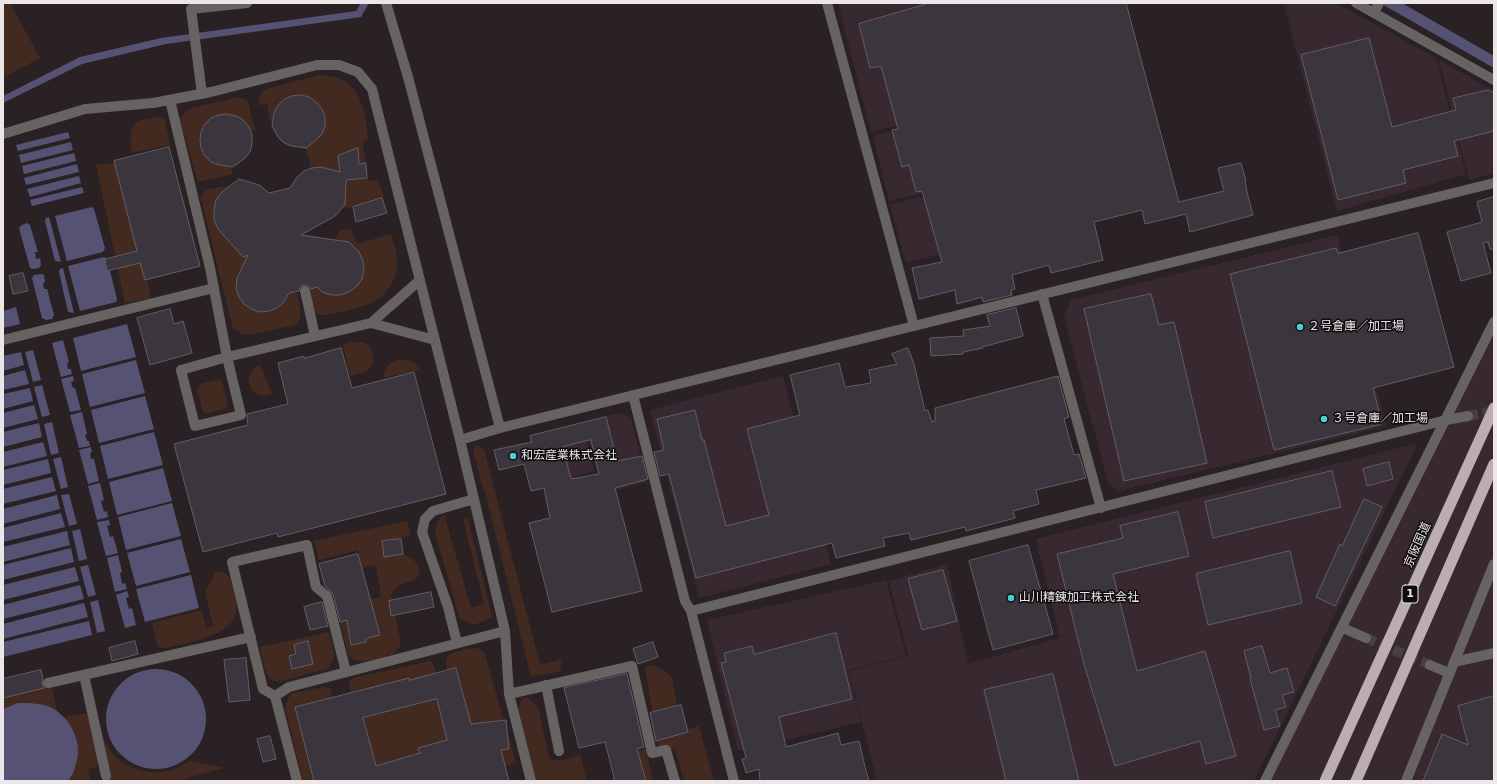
<!DOCTYPE html>
<meta charset="utf-8">
<style>
body{margin:0}
#map{position:relative;width:1497px;height:784px;overflow:hidden;background:#2a2125;font-family:"DejaVu Sans",sans-serif}
canvas{display:block}
.frame{position:absolute;inset:0;border:4px solid #ece6e9;pointer-events:none}
</style>
<div id="map">
<canvas width="1497" height="784"></canvas>
<div class="frame"></div>
</div>
<script>
const c = document.querySelector('canvas').getContext('2d');
c.lineJoin = 'round';
function fill(path, color) { c.fillStyle = color; c.fill(path, 'evenodd'); }
function strokePath(path, color, width, dash) { c.strokeStyle = color; c.lineWidth = width; c.lineCap = dash ? 'butt' : 'round'; c.setLineDash(dash || []); c.stroke(path); }
function write(font, color, halo, rows, align = 'center') {
  c.font = font + ' "DejaVu Sans","Noto Sans JP",sans-serif'; c.lineWidth = 3; c.setLineDash([]); c.textBaseline = 'middle'; c.strokeStyle = halo; c.fillStyle = color; for (const [text, x, y, turn = 0] of rows) {
    c.save(); c.translate(x, y); c.rotate((+turn || 0) * Math.PI / 180); c.textAlign = isNaN(turn) ? turn : align; if (halo) c.strokeText(text, 0, 0); c.fillText(text, 0, 0); c.restore();
  }
}
fill(new Path2D(`
 M838,3H979L1002,99L871,132Z
 M1284,3H1336L1436,58L1466,174L1337,211Z
 M1439,60L1494,91V173L1469,180Z
 M1004,103L1021,169L889,201L873,136Z
 M1016,172L1032,230L906,263L890,205Z
 M1337,235L1386,426L1119,491L1108,483L1064,316L1071,300Z
 M1494,311V781H1259L1437,427Z
 M783,376L831,564L699,598L650,410Z
 M619,413L631,418L647,482L603,493L584,422Z
 M582,423L594,471L542,485L529,436Z
 M1418,443L1254,781H877L849,671L908,656L889,581L947,564L968,664L1060,638L1036,539Z
 M886,580L906,656L848,670L861,722L738,751L707,620Z`), '#382931');
fill(new Path2D(`
 M3,3H10L40,58L3,78Z
 M320,75C333,75 350,81 357,94C364,106 367,125 368,139L363,143L368,181L378,180L384,197L346,209L333,177L312,171L301,134L270,120L267,104L258,105C259,98 259,93 266,89Z
 M240,97L248,101L255,130L250,132L231,166L233,174L198,182L180,120C183,114 185,111 191,108Z
 M160,117L165,120L170,145L131,153C130,124 130,120 160,117Z
 M120,162L151,298L125,303L96,165Z
 M234,185L254,269L297,294C299,305 305,317 295,325L249,335L242,334L233,328L201,199L204,192L209,189Z
 M351,229L357,244L391,234C394,243 397,252 397,262C398,280 385,299 367,305C354,309 341,312 327,315H321L315,313L310,305L309,292L340,231Z
 M353,342C365,342 371,343 373,356C374,359 374,363 372,365C368,373 358,374 350,376L343,345Z
 M401,359C409,360 415,362 420,370L383,378C384,367 390,361 401,359Z
 M260,365L272,394C250,402 239,375 260,365Z
 M219,379L222,381L228,405L226,408L207,414L203,412L197,388L200,384Z
 M476,445L484,449L540,665L562,659L560,671L531,677L490,512L473,451Z
 M444,514L471,608L484,604L463,519H468L492,616L491,618L474,625L460,619L435,533L438,521Z
 M407,521L411,535L402,538L404,555C414,557 418,564 420,574L415,580C405,582 396,584 391,595L401,644L394,654C379,658 360,668 348,655L337,608L381,597L376,565L362,568L358,550L319,560L314,541Z
 M219,571C230,573 230,580 233,589C234,595 237,601 237,607C236,637 188,642 166,648L159,647L157,645L152,623L201,610L206,628L213,626L205,592L215,573Z
 M329,632C332,646 339,658 327,669L277,682C263,678 263,660 260,647Z
 M477,648L481,650L485,654L516,763L479,773L447,674C447,669 445,662 447,658C451,650 469,649 477,648Z
 M430,661C436,665 435,669 436,676L351,697L349,682L353,678Z
 M651,665C660,668 667,671 672,679L682,731L699,726L714,781H684L675,748L659,753L645,667Z
 M49,678L59,718L87,713L99,762L97,767L88,769L91,781H3V688Z
 M324,687L330,688L332,691L315,781H303L285,708L288,699L292,693Z
 M524,698H528L538,707L549,758C558,764 569,758 579,755L581,757L587,781H534L517,714L521,701Z
 M437,699L457,777L380,781L363,718Z
 M102,734C114,771 158,784 189,761L225,768L175,781H111Z
 M646,749L653,781H610L613,777L609,758Z`), '#432a20');
fill(new Path2D(`
 M361,3H369L361,17L166,44L82,64L3,103V96L80,57L161,38L356,11Z
 M1380,3H1402L1494,56V68Z
 M68,132L70,138L18,151L16,145Z
 M71,142L73,150L21,163L19,155Z
 M74,153L76,161L24,174L22,166Z
 M77,164L79,172L26,185L24,178Z
 M79,176L81,183L30,197L27,189Z
 M82,187L84,193L32,206L30,200Z
 M92,207L94,209L105,248L103,252L67,261L55,216Z
 M49,217L61,262L55,261L45,221L46,218Z
 M27,223L30,225L38,252H35L36,259L40,258L41,265L39,268L33,269L30,268L19,228L22,225Z
 M104,257L107,259L117,299L116,302L80,311L68,266Z
 M63,268L74,313L68,312L59,272L60,269Z
 M41,274L44,275L45,282L43,283L44,289H47L54,315L52,319L46,320L42,318L32,278L34,275Z
 M16,307L20,324L3,328V311Z
 M127,324L136,357L81,371L73,338Z
 M63,340L69,362L67,363L68,369H71L72,374L61,377L52,343Z
 M33,350L41,380L33,382L25,352Z
 M21,352L24,365L3,371V356Z
 M136,360L145,393L90,407L82,374Z
 M25,370L29,384L3,390V376Z
 M73,376L74,381L71,382L73,388H75L81,410L70,412L61,379Z
 M42,385L50,415L42,417L34,387Z
 M30,388L33,401L3,409V394Z
 M145,396L154,429L99,443L91,410Z
 M34,405L38,419L3,428V413Z
 M82,412L87,434L85,435L87,441H89L90,446L79,448L70,415Z
 M52,422L59,453L51,455L44,424Z
 M39,423L42,437L3,447V432Z
 M154,432L163,465L108,479L100,446Z
 M43,442L47,456L3,467V452Z
 M91,447L92,452L90,453L91,459H94L99,481L88,484L79,450Z
 M61,457L68,487L61,489L53,459Z
 M48,459L51,473L3,485V470Z
 M163,468L172,501L117,515L109,482Z
 M52,477L56,491L3,504V489Z
 M100,483L104,500L101,501L104,512L107,511L108,517L97,520L88,486Z
 M69,494L77,524L69,526L61,495Z
 M57,495L60,509L3,524V509Z
 M172,503L181,536L126,550L118,517Z
 M61,513L65,527L3,542V528Z
 M109,520L110,525L107,526L110,537L113,536L118,553L106,556L97,522Z
 M80,529L87,559L79,561L72,531Z
 M67,531L70,545L3,562V547Z
 M181,539L190,572L136,586L127,553Z
 M71,548L74,562L3,580V565Z
 M118,555L122,572L120,573L122,584L125,583L127,589L115,592L107,558Z
 M88,565L96,595L88,597L80,567Z
 M75,567L79,581L3,600V585Z
 M191,575L199,608L145,622L136,589Z
 M80,585L84,599L3,619V605Z
 M127,591L129,597L126,598L129,609L132,608L136,625L125,628L116,595Z
 M98,600L105,631L97,633L90,602Z
 M84,603L88,617L3,639V624Z
 M89,621L92,635L3,657V642Z
 M106 719a50 50 0 1 1 100 0a50 50 0 1 1-100 0Z
 M18,703C30,703 41,703 52,708C72,719 84,745 75,767C74,772 71,777 68,781H3V709Z`), '#555274');
const building = new Path2D(`
 M930,3H1126L1179,202L1224,191L1218,168L1241,163L1246,181H1245L1247,192L1253,215L1190,232L1186,214L1145,224L1142,210L1094,222L1103,260L1051,273L1049,265L1012,275L1015,289L1011,290L1012,295L983,302L982,297L957,304L955,290L919,299L912,268L942,262L922,191L916,192L909,165L902,167L892,130L898,129L881,66L870,68L859,24Z
 M1369,38L1392,127L1456,110L1453,98L1488,90L1494,93V131L1454,141L1458,156L1403,170L1406,183L1338,200L1301,55Z
 M301,95L309,97L316,102L322,109L325,117V126L322,134L316,140L306,148L292,146L284,143L278,137L272,126L274,113L278,105L285,99L292,96Z
 M227,114L236,116L243,120L249,127L252,135V144L250,152L244,159L233,167L220,165L211,162L205,156L201,148L200,140L201,132L205,124L211,118L219,115Z
 M169,147L200,266L145,280L140,263L107,271L105,259L137,251L114,161Z
 M358,148L359,164L366,163L367,178L346,180L345,205L335,216L301,235L349,242L359,252L363,261L364,270L362,279L357,286L349,292L340,295H331L322,292L317,287L311,289L307,285H304L300,287L299,291L289,293L283,303L277,308L269,311L260,312L251,309L244,304L239,297L236,288L237,278L248,255L243,257L218,229L214,220V210L216,200L222,192L239,179L259,185L269,193L290,188L297,177L304,171L312,168L321,167L340,172L338,156Z
 M1494,197V249H1490L1488,242L1483,243L1491,273L1461,281L1447,232L1482,222L1477,202Z
 M382,198L387,213L356,222L353,207Z
 M1418,233L1454,367L1373,388L1382,424L1274,450L1230,274L1336,248L1338,253Z
 M23,273L28,291L13,294L9,276Z
 M1151,294L1159,325L1174,322L1207,463L1124,481L1084,309Z
 M1016,308L1023,336L982,347L983,348L963,352V354L931,356L930,338L964,336L963,330L990,326L987,315Z
 M170,309L174,324L183,321L192,353L150,365L137,318Z
 M341,348L352,388L414,372L446,494L278,537L277,533L203,552L174,444L248,425L247,418V414L288,404L278,363L304,356V358Z
 M908,348L914,364L925,411L928,410L932,422L935,421V408L1058,376L1069,417L1064,419L1074,455L1079,454L1086,478L1036,490L1039,504L1013,511L1015,518L966,531L965,527L911,540L909,533L883,538L885,546L836,558L832,543L696,578L669,474L660,476L654,452L664,450L657,419L695,410L702,440H704L726,526L769,515L747,429L800,415L790,375L839,363L845,387L871,383L869,370L897,364L892,354Z
 M606,417L617,461L642,456L648,479L615,488L642,591L552,612L529,523L550,518L544,488L531,491L524,464L499,470L494,450L532,442L530,436ZM591,440L599,474L571,479L563,447Z
 M1389,462L1393,479L1367,486L1363,469Z
 M1332,471L1341,507L1213,538L1205,502Z
 M1364,499L1382,507L1335,606L1316,597L1340,544L1342,546Z
 M1178,512L1189,556L1113,574L1137,671L1205,651L1236,756L1206,764L1200,741L1115,766L1084,664L1057,554L1123,538L1120,526Z
 M401,539L403,554L384,557L382,541Z
 M1028,545L1053,634L993,650L969,561Z
 M1290,551L1302,603L1208,625L1196,574Z
 M358,554L380,635L365,639L366,642L351,645L347,620L340,622L333,594L325,586L319,564Z
 M943,570L957,621L922,630L908,579Z
 M431,592L434,607L391,616L389,601Z
 M322,602L328,626L310,630L304,607Z
 M836,633L852,699L779,717L786,747L838,733L841,745L859,741L865,767L869,781H760L759,769L746,773L742,759L746,758L721,663L726,662L724,653L752,646L754,654Z
 M135,641L138,654L112,661L109,648Z
 M308,641L313,664L292,669L289,656L296,654L294,645Z
 M653,642L658,657L638,664L633,649Z
 M1262,646L1270,673L1287,668L1294,692L1282,695L1286,707L1275,710L1280,726L1264,730L1250,679L1251,678L1244,651Z
 M246,658L250,700L229,702L224,660Z
 M456,668L471,724L506,720L509,749L501,750L509,781H314L295,707L409,678V680ZM437,699L447,740L418,748L420,753L376,766L363,718Z
 M41,670L43,679L42,684L44,688L3,698V679Z
 M627,674L644,747L637,749L646,781H615L605,742L579,748L564,688Z
 M1053,674L1079,781H1006L984,690Z
 M1494,696V781H1423L1442,734L1468,745L1458,706Z
 M681,705L688,732L656,741L650,713Z
 M270,736L276,759L263,762L257,739Z`);
fill(building, '#3b353d');
strokePath(building, '#635d66', 1);
strokePath(new Path2D(`
 M1468,416L1494,411
 M1366,638L1430,665`), '#473f42', 10, [10, 5]);
strokePath(new Path2D(`
 M202,94L191,9L247,3
 M170,100L210,268L227,357L371,323L435,340
 M3,134L85,109L153,103L211,92L317,65H339L358,72L372,89L460,440
 M305,291L315,336
 M371,323L420,280
 M3,340L214,288
 M227,357L241,415L195,426L181,370Z
 M500,428L460,440L505,631L509,694L531,781
 M457,643L448,607L422,532L425,519L433,511L474,499
 M84,675L106,776
 M48,683L251,637
 M546,685L559,751
 M509,694L632,666L652,753L666,750L675,781
 M275,696L289,687L505,631
 M297,781L275,696L263,689L232,562L307,545L316,587L327,596L346,672`), '#686363', 10);
strokePath(new Path2D(`
 M386,3L408,77L500,428
 M827,3L914,326
 M1356,3L1494,80
 M1374,13L1379,3
 M1042,294L1101,508
 M633,395L685,601L691,611L734,781
 M691,611L1446,420L1468,416
 M1343,628L1366,638
 M1454,662L1494,653
 M1430,665L1449,673`), '#686363', 10);
strokePath(new Path2D(`
 M500,428L1494,183
 M1265,781L1494,322
 M1406,781L1494,564`), '#686363', 10);
strokePath(new Path2D(`
 M1325,781L1494,408
 M1356,781L1494,464`), '#bcaeae', 11);
for (const [x, y, r, color] of [
 [1300,327,4,"#51ccd4"],
 [1324,419,4,"#51ccd4"],
 [513,456,4,"#51ccd4"],
 [1011,598,4,"#51ccd4"]
]) { const dot = new Path2D(); dot.arc(x, y, r, 0, 2 * Math.PI); c.fillStyle = color; c.fill(dot); strokePath(dot, '#100c0e', 1.5); }
for (const [x, y, w] of [
 [1410,594,16]
]) { const box = new Path2D(); box.roundRect(x - w / 2, y - 9, w, 18, 3); c.fillStyle = '#100c0e'; c.fill(box); strokePath(box, '#ece6e9', 1); }
write('bold 11px', '#ece6e9', null, [
 ["1",1410,594]
]);
write('12px', '#ece6e9', '#100c0e', [
 ["２号倉庫／加工場",1308,327],
 ["３号倉庫／加工場",1332,419],
 ["和宏産業株式会社",521,456],
 ["山川精錬加工株式会社",1019,598]
], 'left');
write('12px', '#ece6e9', '#100c0e', [
 ["京阪国道",1418,545,-66]
]);
</script>
